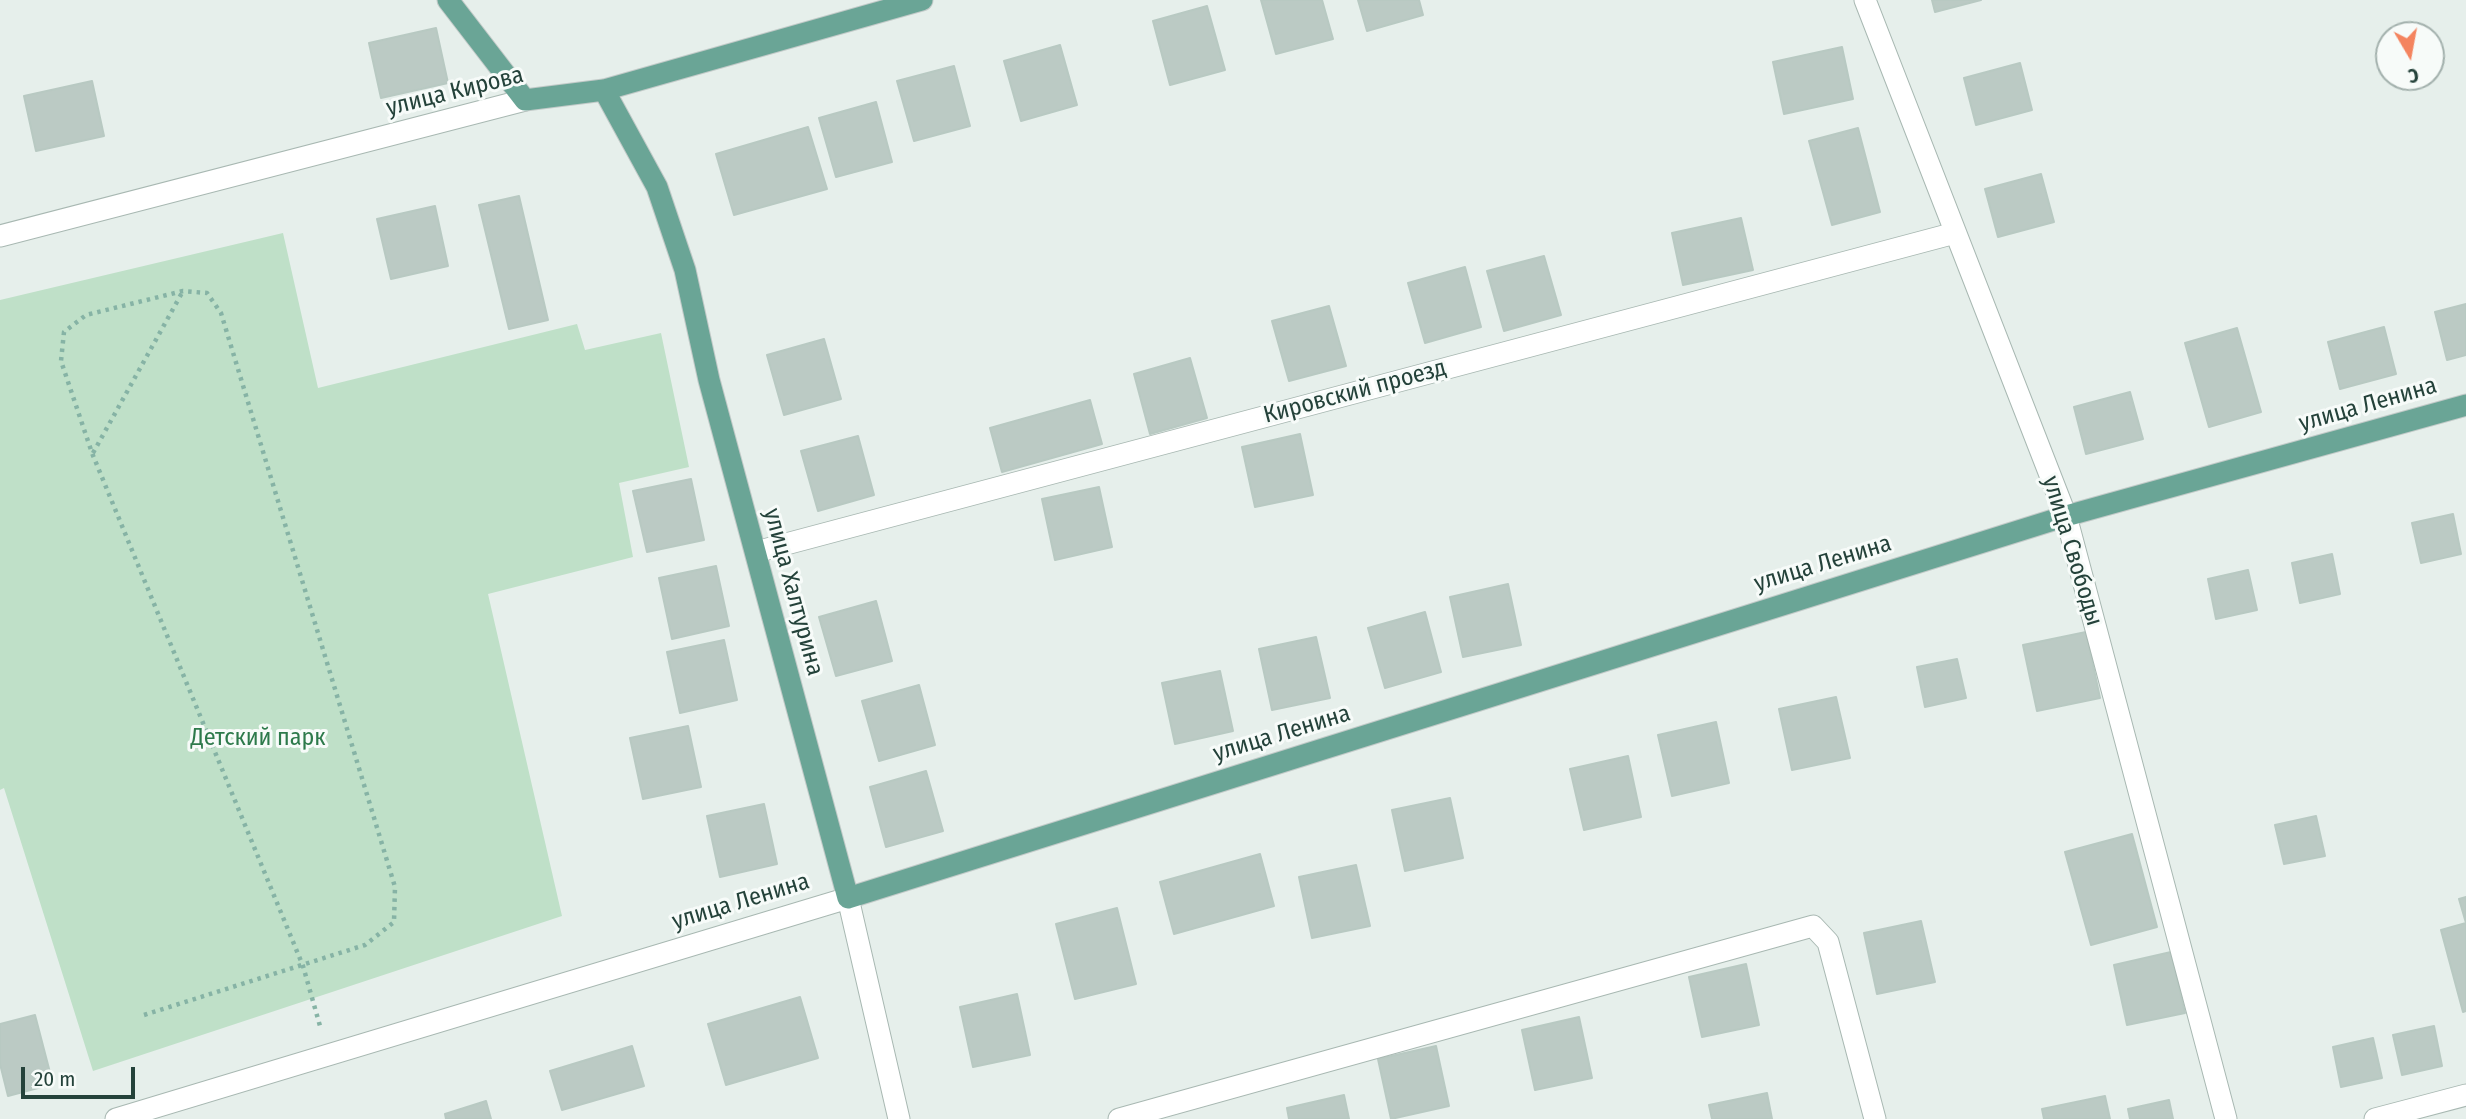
<!DOCTYPE html>
<meta charset="utf-8">
<style>
body{margin:0}
#map{position:relative;width:2466px;height:1119px;overflow:hidden;background:#e6efeb;font-family:"Fira Sans Condensed",sans-serif}
canvas{display:block}
.north{position:absolute;left:2375px;top:21px;width:70px;height:70px;box-sizing:border-box;background:#f7fbf9;border:2px solid #a3b1ad;border-radius:50%;rotate:170deg;font-size:19px;font-weight:700;line-height:28px;text-align:center;color:#24423a}
.north::after{content:'';display:block;margin:auto;width:24px;height:32px;background:#f4845f;clip-path:polygon(50% 0,100% 100%,50% 72%,0 100%)}
.scale{position:absolute;left:21px;top:1067px;width:114px;height:32px;box-sizing:border-box;border:4px solid #24423a;border-top:0;padding-left:9px;font-size:21px;line-height:24px;white-space:nowrap;color:#24423a;-webkit-text-stroke:5px #f7fbf9;paint-order:stroke}
</style>
<div id="map">
<canvas width="2466" height="1119"></canvas>
<div class="north">С</div>
<div class="scale">20 m</div>
</div>
<script>
const c = document.querySelector('canvas').getContext('2d');
c.lineJoin = 'round';
function fill(path, color) { c.fillStyle = color; c.fill(path, 'evenodd'); }
function strokePath(path, color, width, dash) { c.strokeStyle = color; c.lineWidth = width; c.lineCap = dash ? 'butt' : 'round'; c.setLineDash(dash || []); c.stroke(path); }
function write(font, color, halo, rows, align = 'center') {
  c.font = font + ' "Fira Sans Condensed",sans-serif'; c.lineWidth = 6; c.setLineDash([]); c.textBaseline = 'middle'; c.strokeStyle = halo; c.fillStyle = color; for (const [text, x, y, turn = 0] of rows) {
    c.save(); c.translate(x, y); c.rotate((+turn || 0) * Math.PI / 180); c.textAlign = isNaN(turn) ? turn : align; if (halo) c.strokeText(text, 0, 0); c.fillText(text, 0, 0); c.restore();
  }
}
fill(new Path2D(`
 M283,233L318,388L577,324L585,350L661,333L689,467L619,483L633,557L488,594L562,916L93,1071L4,788L0,790V300Z`), '#bfe0c8');
const building = new Path2D(`
 M1261,0H1322L1333,39L1276,54Z
 M1358,0H1419L1423,15L1367,31Z
 M1932,0H1981L1935,12Z
 M1207,6L1225,70L1170,85L1153,21Z
 M436,28L448,83L381,98L369,43Z
 M1060,45L1077,105L1021,121L1004,61Z
 M1842,47L1853,99L1784,114L1773,62Z
 M2020,63L2032,110L1976,125L1964,78Z
 M954,66L970,126L914,141L897,81Z
 M92,81L104,136L36,151L24,96Z
 M876,102L892,162L836,177L819,118Z
 M808,127L827,189L734,215L716,154Z
 M1858,128L1880,212L1832,225L1809,141Z
 M2041,174L2054,222L1998,237L1985,189Z
 M519,196L548,320L509,329L479,205Z
 M435,206L448,266L391,279L377,219Z
 M1741,218L1753,270L1683,285L1672,233Z
 M1544,256L1561,315L1504,331L1487,271Z
 M1465,267L1481,327L1425,343L1408,283Z
 M2466,304V355L2447,360L2435,312Z
 M1329,306L1346,366L1289,381L1272,321Z
 M2384,327L2396,374L2340,389L2328,342Z
 M2237,328L2261,412L2209,427L2185,343Z
 M824,339L841,399L784,415L767,355Z
 M1190,358L1207,418L1150,434L1134,374Z
 M2130,392L2143,439L2086,454L2074,407Z
 M1090,400L1102,444L1002,472L990,428Z
 M1300,434L1313,495L1255,507L1242,447Z
 M858,436L874,495L818,511L801,451Z
 M691,479L704,540L647,552L633,491Z
 M1099,487L1112,547L1055,560L1042,499Z
 M2453,514L2461,554L2421,563L2412,523Z
 M2332,554L2340,594L2300,603L2292,563Z
 M716,566L729,626L672,639L659,578Z
 M2248,570L2257,610L2216,619L2208,579Z
 M1508,584L1521,645L1463,657L1450,597Z
 M876,601L892,661L836,676L819,617Z
 M1425,612L1441,672L1385,688L1368,628Z
 M2086,632L2100,698L2037,711L2023,645Z
 M1316,637L1330,698L1272,710L1259,649Z
 M724,640L737,700L680,713L667,652Z
 M1957,659L1966,698L1925,707L1917,667Z
 M1220,671L1233,731L1175,744L1162,683Z
 M919,685L935,745L879,761L862,701Z
 M1836,697L1850,758L1792,770L1779,709Z
 M1716,722L1729,783L1672,796L1658,735Z
 M688,726L701,787L643,799L630,738Z
 M1628,756L1641,817L1584,830L1570,769Z
 M926,771L943,831L886,847L870,787Z
 M1450,798L1463,858L1405,871L1392,810Z
 M764,804L777,864L720,877L707,816Z
 M2316,816L2325,856L2284,864L2275,825Z
 M2132,834L2157,927L2091,945L2065,852Z
 M1260,854L1274,906L1174,934L1160,882Z
 M1356,865L1370,926L1312,938L1299,877Z
 M2466,897V1011L2463,1012L2441,930L2466,923L2459,899Z
 M1117,908L1136,984L1075,999L1056,924Z
 M1921,921L1935,982L1877,994L1864,933Z
 M2171,952L2185,1013L2127,1025L2114,965Z
 M1746,964L1759,1025L1702,1037L1689,977Z
 M1017,994L1030,1055L973,1067L960,1007Z
 M800,997L818,1058L726,1085L708,1024Z
 M35,1015L53,1084L8,1096L0,1064V1024Z
 M1579,1017L1592,1078L1535,1090L1522,1030Z
 M2434,1026L2442,1066L2402,1075L2393,1035Z
 M2373,1038L2382,1078L2341,1087L2333,1047Z
 M632,1046L644,1086L562,1110L550,1071Z
 M1436,1046L1449,1106L1391,1119L1378,1059Z
 M1767,1093L1772,1119H1712L1709,1105Z
 M1344,1095L1349,1119H1289L1287,1108Z
 M2105,1096L2110,1119H2044L2042,1109Z
 M2169,1100L2173,1119H2130L2128,1109Z
 M486,1101L491,1119H446L445,1114Z`);
fill(building, '#bbcac4');
strokePath(building, '#b8c9c2', 2);
const minor = new Path2D(`
 M1865,0L2066,516L2226,1119
 M0,236L525,100
 M756,552L1955,233
 M116,1119L848,898L899,1119
 M1119,1119L1813,926L1828,942L1875,1119
 M2375,1119L2466,1095`);
const major = new Path2D(`
 M448,0L525,100L604,90L922,0
 M604,90L657,187L685,270L709,380L848,898L2066,516L2466,405`);
strokePath(minor, '#a8b8b2', 23);
strokePath(major, '#c2cac8', 23);
strokePath(new Path2D(`
 M93,453L183,291
 M144,1015L365,945L394,922L395,887L221,313L207,293L183,291L86,315L64,332L61,361L92,453L303,966L320,1026`), '#86b3a5', 4.5, [3.5, 5]);
strokePath(minor, '#fff', 21);
strokePath(major, '#6aa596', 21);
write('24px', '#24423a', '#f7fbf9', [
 ["улица Кирова",455,92,-14],
 ["Кировский проезд",1355,392,-15],
 ["улица Ленина",2368,405,-16],
 ["улица Свободы",2072,551,73],
 ["улица Ленина",1823,564,-17],
 ["улица Халтурина",793,592,75],
 ["улица Ленина",1282,734,-17],
 ["улица Ленина",741,902,-17]
]);
write('24px', '#2d7a4b', '#f7fbf9', [
 ["Детский парк",258,738]
]);
</script>
